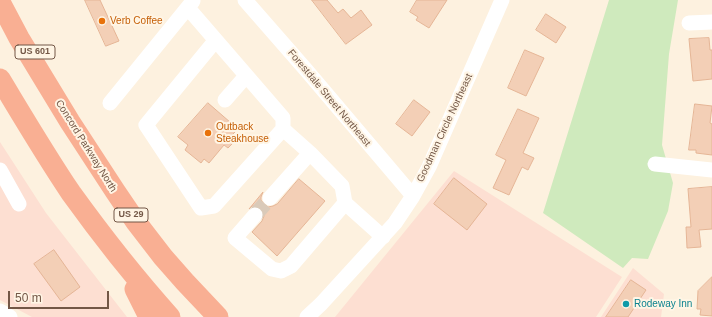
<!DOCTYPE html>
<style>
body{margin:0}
#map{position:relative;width:712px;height:317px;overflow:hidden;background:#fdf1df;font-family:Arial,sans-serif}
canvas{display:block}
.scale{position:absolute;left:8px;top:291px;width:101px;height:18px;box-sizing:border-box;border:2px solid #735746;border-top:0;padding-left:5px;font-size:12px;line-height:14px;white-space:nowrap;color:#735746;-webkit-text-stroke:3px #fff5e5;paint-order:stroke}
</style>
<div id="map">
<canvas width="712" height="317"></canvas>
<div class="scale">50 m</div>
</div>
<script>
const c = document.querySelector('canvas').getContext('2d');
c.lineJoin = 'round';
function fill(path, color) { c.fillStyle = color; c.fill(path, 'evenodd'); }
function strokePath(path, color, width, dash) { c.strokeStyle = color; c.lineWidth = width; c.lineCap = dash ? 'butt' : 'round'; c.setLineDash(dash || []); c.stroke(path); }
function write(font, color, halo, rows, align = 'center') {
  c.font = font + ' Arial,sans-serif'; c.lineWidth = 4; c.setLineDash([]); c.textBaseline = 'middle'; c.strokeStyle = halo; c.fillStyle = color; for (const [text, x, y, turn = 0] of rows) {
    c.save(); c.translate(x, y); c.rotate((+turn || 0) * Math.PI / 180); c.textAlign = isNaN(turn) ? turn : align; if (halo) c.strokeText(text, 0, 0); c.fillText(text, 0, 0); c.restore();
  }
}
fill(new Path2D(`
 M0,142L46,213L127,317H32L0,300Z
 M454,171L622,277L596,317H335Z
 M633,268L664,294L661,317H601Z`), '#fddfd2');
fill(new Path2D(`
 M609,0H678L669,54L662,145L673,183L668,211L648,259L632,258L623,268L543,213Z`), '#cfeabd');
const building = new Path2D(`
 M85,0H100L119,41L106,46Z
 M312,0H327L338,13L343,9L351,18L361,10L372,25L346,44Z
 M417,0H447L429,28L416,20L418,17L410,12Z
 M546,14L566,27L556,43L536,30Z
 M709,38L710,50H712V79L693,81L689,39Z
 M525,50L544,58L526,96L508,88Z
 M414,100L430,112L412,136L396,124Z
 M208,103L238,129L231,136L236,140L228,148L224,145L209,163L204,159L201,163L185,150L188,145L178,137Z
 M695,104L712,106L710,123L712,124V155L696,153V150H689Z
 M518,109L539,118L523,153L534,158L528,170L522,167L509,195L493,188L506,160L496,155Z
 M454,178L487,204L467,230L434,204Z
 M299,179L325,201L277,256L252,232L262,221L264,216L263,212L261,208L257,206H252L249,209L263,192L261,197V200L264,204L268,207L273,206L277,204Z
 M712,187V229L699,230L701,247L687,248L686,227H691L688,189Z
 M54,250L80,287L61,301L34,264Z
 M712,277V316L700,315L701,309H697L698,291Z
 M631,280L646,290L628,317H606Z`);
fill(building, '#f3cfb6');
strokePath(building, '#e5b596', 1);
strokePath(new Path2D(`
 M255,215L270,198`), '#dacab9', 15, [15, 8]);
strokePath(new Path2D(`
 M245,0L307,71L413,196
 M188,8L283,118V129L214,206L201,208L146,125L215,41
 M689,23L712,22
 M225,100L246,76
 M110,103L193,1
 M283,129L310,153L342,186L345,203
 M655,164L712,170
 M0,170L19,204
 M270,198L310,153
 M255,215L235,238L272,269L281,271L291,266L345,203L383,237
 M0,311L10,317
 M307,317L321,304L395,223L413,196L429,167L502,0`), '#fff', 15);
strokePath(new Path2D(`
 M0,2L19,38L70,122L115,191L136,222L163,257L185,282L218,317
 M0,79C23,117 46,156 71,193C102,236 135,278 170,317
 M135,289L149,317`), '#f9af93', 21);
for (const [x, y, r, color] of [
 [102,21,4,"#e8710a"],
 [208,133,4,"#e8710a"],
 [626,304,4,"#0f9aa8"]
]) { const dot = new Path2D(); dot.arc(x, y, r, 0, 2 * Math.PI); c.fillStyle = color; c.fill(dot); strokePath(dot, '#fff5e5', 1.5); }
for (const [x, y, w] of [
 [35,52,40],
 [131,215,34]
]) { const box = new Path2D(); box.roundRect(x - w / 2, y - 7, w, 14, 3); c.fillStyle = '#fff5e5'; c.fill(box); strokePath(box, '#735746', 1); }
write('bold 9px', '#735746', null, [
 ["US 601",35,52],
 ["US 29",131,215]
]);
write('10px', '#c56008', '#fff5e5', [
 ["Verb Coffee",110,21],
 ["Outback",216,127],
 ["Steakhouse",216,139]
], 'left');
write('10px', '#735746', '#fff5e5', [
 ["Forestdale Street Northeast",329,98,50],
 ["Goodman Circle Northeast",445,128,-65],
 ["Concord Parkway North",86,146,58]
]);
write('10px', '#0d838f', '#fff5e5', [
 ["Rodeway Inn",634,304]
], 'left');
</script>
